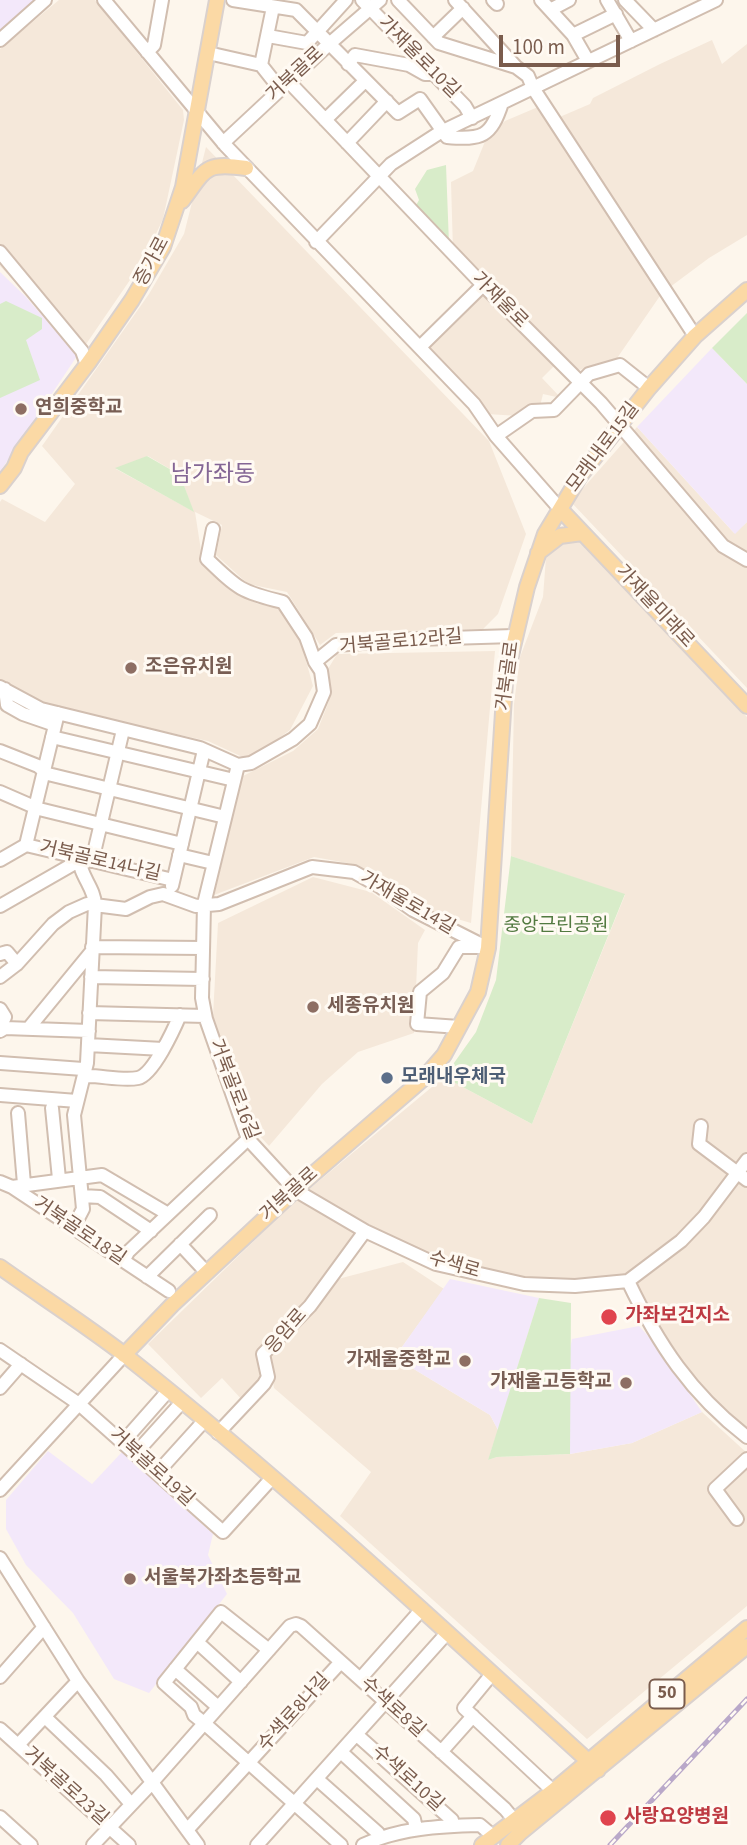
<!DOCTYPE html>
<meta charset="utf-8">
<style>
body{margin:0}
#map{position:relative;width:747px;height:1845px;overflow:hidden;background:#fdf6ec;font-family:"Source Sans 3",sans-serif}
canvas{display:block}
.scale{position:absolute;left:499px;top:35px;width:121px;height:32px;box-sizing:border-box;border:4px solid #7a5c4d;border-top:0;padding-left:9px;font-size:21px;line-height:24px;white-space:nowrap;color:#7a5c4d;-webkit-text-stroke:5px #fffaf3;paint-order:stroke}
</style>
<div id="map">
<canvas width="747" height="1845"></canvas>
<div class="scale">100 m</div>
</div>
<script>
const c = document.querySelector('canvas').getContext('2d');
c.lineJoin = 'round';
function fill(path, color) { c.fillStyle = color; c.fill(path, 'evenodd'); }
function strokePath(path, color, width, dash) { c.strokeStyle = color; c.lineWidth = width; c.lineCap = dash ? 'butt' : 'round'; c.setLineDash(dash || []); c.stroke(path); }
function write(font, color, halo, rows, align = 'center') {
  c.font = font + ' "Source Sans 3","Noto Sans KR",sans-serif'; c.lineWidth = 6; c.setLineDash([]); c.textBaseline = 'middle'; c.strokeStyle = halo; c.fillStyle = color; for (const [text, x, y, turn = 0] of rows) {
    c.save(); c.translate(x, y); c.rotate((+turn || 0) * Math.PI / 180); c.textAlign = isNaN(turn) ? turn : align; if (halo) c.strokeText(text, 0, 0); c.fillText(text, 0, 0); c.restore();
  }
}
fill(new Path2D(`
 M59,0H95L183,110L184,120L163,219L143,261L80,353L0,266V49Z
 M712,40L722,64L747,44V235L709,258L662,293L613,364L572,371L453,251L451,182L473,171L486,139L505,121L538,107L548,122L590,104L593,98L660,64Z
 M206,147L489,441L526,534L498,614L483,629L336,633L320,645L287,592L248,584L216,555L222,525L195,512L202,557L233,592L258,604L281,608L300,639L313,686L290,730L249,760L208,741L44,706L0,681V502L2,499L45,522L75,484L42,446L149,294L184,234ZM148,456L180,475L193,511L116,469Z
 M482,291L555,365L542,378L561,398L543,394L540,406L519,416L487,414L423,349Z
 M637,427L734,533L747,522V688L571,502Z
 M576,538L747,717V1154L738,1173L704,1217L628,1281L575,1286L436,1264L302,1195L444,1077L532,1124L625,895L511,856L514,704L520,657L543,597L547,544Z
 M495,651L471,923L423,909L358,865L314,857L214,895L243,776L293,751L318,729L329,701L328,669L337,654Z
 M313,877L371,892L425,930L418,943L414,1033L358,1052L322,1084L269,1146L248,1123L213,1016L218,923Z
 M747,1165V1433L688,1376L632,1282L668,1256Z
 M298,1198L356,1233L307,1304L259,1355L263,1380L243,1401L222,1378L201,1398L148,1344Z
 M403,1262L444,1289L402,1347L408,1354L412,1368L490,1415L498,1430L488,1460L497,1457L570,1454L632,1443L702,1412L747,1453V1606L587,1739L340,1516L371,1472L274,1388L269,1356L338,1279Z`), '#f5e8da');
fill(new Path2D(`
 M0,0H39L0,35Z
 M0,272L26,297L77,356L0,472Z
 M712,348L747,384V522L735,534L637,427Z
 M450,1279L539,1298L498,1430L490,1415L412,1368L408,1354L402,1347Z
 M639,1326L658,1347L702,1412L632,1443L570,1454L569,1354L572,1339Z
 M48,1451L92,1484L122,1452L213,1534L208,1555L227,1594L149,1693L114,1679L73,1613L26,1565L6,1529V1500Z`), '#f3e8fa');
fill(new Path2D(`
 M446,165L449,244L415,207L419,200L415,189L427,170Z
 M6,301L42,318V329L26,340L40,380L0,398V304Z
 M747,313V384L712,348Z
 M147,456L180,475L194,512L115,468Z
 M511,856L625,894L532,1124L444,1077L476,1032L496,980Z
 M539,1298L571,1303L570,1454L497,1457L488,1460Z`), '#d8ecc9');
const minor = new Path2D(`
 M104,0L225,145L474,404L496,436L560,509
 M233,0L296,10L398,113L420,99L447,137C482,140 491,137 502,103
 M362,0L465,106L472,118
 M398,0L439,43L516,67
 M455,0L516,67L528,76L533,88L695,336
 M493,0L497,4
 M541,0L573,35L588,61
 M607,0L631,41
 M625,0L654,30
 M550,10L569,0
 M573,35L616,14
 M268,36L307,43L346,0
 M433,37L463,8
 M0,40L45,0
 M147,52L154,45L162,0
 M208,53L261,65L280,89
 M348,64L355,55L409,65L425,74H431
 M261,65L273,7
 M290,83L483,285L601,403L723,546L747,560
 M325,120L365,81
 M223,143L328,45L380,0
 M347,143L387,101
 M316,242L391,164L439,133L716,0
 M0,252L82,351L87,365
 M420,347L483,285
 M496,436L532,411L554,410L589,374L620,365L649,388
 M315,662L336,645L415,639L514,636
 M0,687L41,709L200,748L238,765L251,763L293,739L310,724L324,692L321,671L315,662L306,637L283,602C241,592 238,589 207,559L213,529
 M5,689L7,705L23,714L55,725
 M52,737L234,780
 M0,751L38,766L48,774L225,817
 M238,765L204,904L202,998L206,1019L248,1139L295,1190L365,1231L436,1264L524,1284L575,1286L628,1281L681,1241L704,1217L747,1160
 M0,792L39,809L182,844
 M26,845L173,880
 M26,845L58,713
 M179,855L213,863
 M0,860L26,845
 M92,861L123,730
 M172,886L204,750
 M0,906L75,863L79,857
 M92,947L203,948
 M0,954L7,952L17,964
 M0,977L17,964L53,924L69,912L87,904L126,909L150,897L163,894L196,906L219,904L312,867L354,872L379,886L413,910L488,948
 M91,977L203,979
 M0,1009L5,1017L0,1027
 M89,1013L205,1016
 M459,1027L417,1024L420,992L443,973L459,947H481
 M28,1029L92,951
 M0,1031L5,1028L89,1031
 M88,1045L163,1049
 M0,1063L83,1069L88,1076C103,1076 123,1081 138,1078C153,1075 174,1029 180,1015
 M0,1095L77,1101
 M52,1108L59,1179
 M18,1113L24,1184
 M701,1126L699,1144L747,1180
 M0,1182L12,1187L169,1291
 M12,1187L102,1175L168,1214
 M82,1196L100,1197L151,1231
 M73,1228L83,1209L74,1115L87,1063L95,905C95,888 79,875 79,857
 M180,1244L207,1273
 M123,1261L128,1252L248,1139
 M147,1277L210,1215
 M628,1281C658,1344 691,1394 747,1437
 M0,1350L79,1404L223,1532L272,1478
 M0,1388L21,1364
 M218,1433L264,1384L268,1377L263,1354L310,1306L365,1231
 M123,1442L168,1391
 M135,1454L182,1402
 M157,1473L204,1421
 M0,1490L124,1355
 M737,1519L715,1489L747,1459
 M0,1558L78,1681L198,1845
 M197,1642L241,1682
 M269,1650L221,1612L164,1683L191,1707L194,1715L204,1723L341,1845
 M175,1669L218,1707
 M492,1674L464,1708L553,1791
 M0,1677L44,1627
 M360,1679L422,1609
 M45,1717L106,1775L131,1804
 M0,1729L129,1845
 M357,1735L452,1820L453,1826
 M18,1745L78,1681
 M341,1752L414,1819L416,1829
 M441,1752L473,1716
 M317,1779L378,1833L380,1838
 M0,1817L31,1845
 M187,1830L338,1665L342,1664
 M93,1845L148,1787L290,1626L296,1624L301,1626L505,1809L515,1821
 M257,1845L447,1633
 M363,1845C399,1828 440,1826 480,1825L493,1836`);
const major = new Path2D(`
 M182,201C206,169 204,162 246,168
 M0,486L14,468L21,452L89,362L132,300L163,247L183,187L217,0
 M560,509L747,706
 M538,553L560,536L582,533
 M0,1267C42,1297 86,1325 126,1356C290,1486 443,1629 598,1770
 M124,1355L172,1305L305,1181L424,1078L444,1055L478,992L488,948L505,681L527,587L545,534L580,476L649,388L695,336L747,290
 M482,1845L553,1791L747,1628
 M508,1845L521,1832L747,1646`);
strokePath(minor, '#d1beb0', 16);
strokePath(major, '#dad1cd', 18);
strokePath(minor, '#fff', 12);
strokePath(major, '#fbd9a5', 14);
const rail = new Path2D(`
 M610,1845L747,1699`);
strokePath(rail, '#b9a8c9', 5);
strokePath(rail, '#fffaf3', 2.5, [8]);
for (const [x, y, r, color] of [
 [21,409,7,"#8d6e63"],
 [131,668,7,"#8d6e63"],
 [313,1007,7,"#8d6e63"],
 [387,1078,7,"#5c6f8a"],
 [609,1317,9,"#e0444e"],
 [465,1361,7,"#8d6e63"],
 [626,1383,7,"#8d6e63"],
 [130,1579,7,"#8d6e63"],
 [608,1818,9,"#e0444e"]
]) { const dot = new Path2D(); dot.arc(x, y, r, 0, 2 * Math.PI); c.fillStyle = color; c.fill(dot); strokePath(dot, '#fffaf3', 2.5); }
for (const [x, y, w] of [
 [667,1694,35]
]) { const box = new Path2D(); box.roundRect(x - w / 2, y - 14.5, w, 29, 5); c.fillStyle = '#fffaf3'; c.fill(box); strokePath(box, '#7a5c4d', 2); }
write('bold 18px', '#7a5c4d', null, [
 ["50",667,1694]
]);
write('19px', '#7a5c4d', '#fffaf3', [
 ["가재울로10길",418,58,45],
 ["거북골로",296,75,-43],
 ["증가로",153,262,-62],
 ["가재울로",499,301,45],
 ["모래내로15길",604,448,-53],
 ["가재울미래로",654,607,47],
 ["거북골로12라길",401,643,-5],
 ["거북골로",509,676,-82],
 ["거북골로14나길",100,862,13],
 ["가재울로14길",407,904,30],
 ["거북골로16길",233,1090,69],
 ["거북골로",290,1195,-42],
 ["거북골로18길",79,1232,34],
 ["수색로",454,1266,16],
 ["응암로",287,1332,-49],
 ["거북골로19길",151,1468,42],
 ["수색로8길",392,1708,42],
 ["수색로8나길",295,1713,-48],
 ["수색로10길",407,1779,42],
 ["거북골로23길",65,1787,42]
]);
write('bold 19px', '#785e54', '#fffaf3', [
 ["연희중학교",35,409],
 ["조은유치원",145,668],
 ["세종유치원",327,1007],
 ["가재울중학교",451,1361,"right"],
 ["가재울고등학교",612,1383,"right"],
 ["서울북가좌초등학교",144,1579]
], 'left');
write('19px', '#537a41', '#fffaf3', [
 ["중앙근린공원",556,927]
]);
write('bold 19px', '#4e5e75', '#fffaf3', [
 ["모래내우체국",401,1078]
], 'left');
write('bold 19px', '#be3a42', '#fffaf3', [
 ["가좌보건지소",625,1317],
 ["사랑요양병원",624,1818]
], 'left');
write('23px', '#846695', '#fffaf3', [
 ["남가좌동",213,476]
]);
</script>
